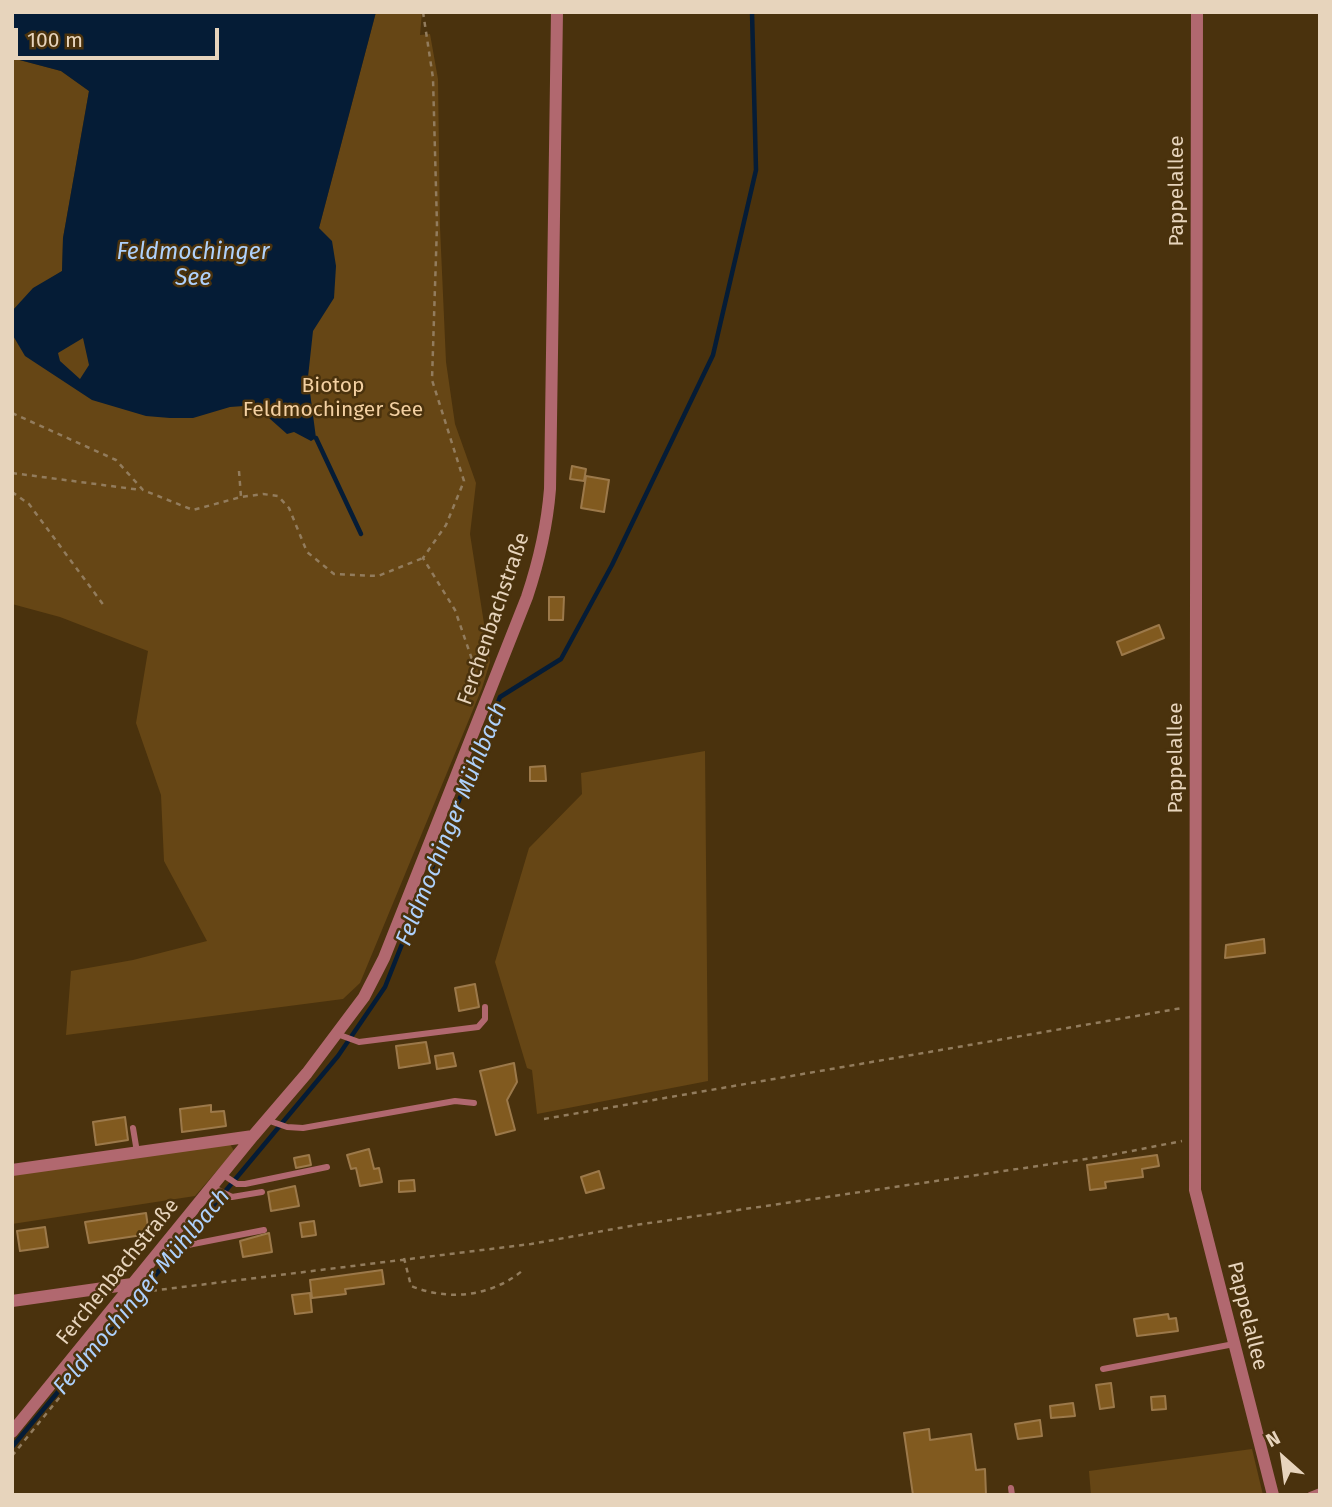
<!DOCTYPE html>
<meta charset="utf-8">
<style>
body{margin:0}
#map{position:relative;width:1332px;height:1507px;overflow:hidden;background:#4a320d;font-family:"Fira Sans",sans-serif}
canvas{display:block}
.frame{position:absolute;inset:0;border:14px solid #e7d4bc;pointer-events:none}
.north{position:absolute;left:1248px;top:1423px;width:70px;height:70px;-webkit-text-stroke:5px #4a320d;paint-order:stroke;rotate:332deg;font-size:19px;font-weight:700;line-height:28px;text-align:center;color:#e7d4bc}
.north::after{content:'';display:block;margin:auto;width:24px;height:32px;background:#e7d4bc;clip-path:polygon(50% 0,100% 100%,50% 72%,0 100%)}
.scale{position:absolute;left:14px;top:28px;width:205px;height:32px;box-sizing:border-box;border:4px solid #e7d4bc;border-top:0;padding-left:9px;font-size:21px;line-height:24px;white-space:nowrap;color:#e7d4bc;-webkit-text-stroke:5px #4a320d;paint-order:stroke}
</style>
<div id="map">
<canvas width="1332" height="1507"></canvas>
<div class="frame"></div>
<div class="north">N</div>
<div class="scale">100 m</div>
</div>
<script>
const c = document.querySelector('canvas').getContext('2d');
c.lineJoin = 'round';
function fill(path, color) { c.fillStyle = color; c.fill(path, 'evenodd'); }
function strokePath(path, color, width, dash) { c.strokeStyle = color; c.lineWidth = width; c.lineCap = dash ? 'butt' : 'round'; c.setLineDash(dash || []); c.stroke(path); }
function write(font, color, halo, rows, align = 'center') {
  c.font = font + ' "Fira Sans",sans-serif'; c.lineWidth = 5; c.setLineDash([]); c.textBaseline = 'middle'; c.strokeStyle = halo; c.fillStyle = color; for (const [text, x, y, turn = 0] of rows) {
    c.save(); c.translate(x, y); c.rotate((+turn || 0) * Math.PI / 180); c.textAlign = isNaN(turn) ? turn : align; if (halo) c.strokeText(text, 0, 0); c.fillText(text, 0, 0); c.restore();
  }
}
fill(new Path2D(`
 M376,12H422L420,35L430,34L438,79L440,227L446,362L455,424L476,483L470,534L490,662L482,688L360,983L343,999L66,1035L71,971L133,960L207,941L164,861L161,795L136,723L148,651L60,617L12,604V58L61,71L89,91L63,238L62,271L44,283L319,228Z
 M705,751L708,1081L537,1114L532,1070L527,1068L495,962L529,848L582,794L581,773Z
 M230,1144L234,1151L195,1196L12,1224V1173Z
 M1252,1449L1263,1495H1091L1089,1471Z`), '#664615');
fill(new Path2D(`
 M12,12H376L319,228L332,241L336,266L334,298L313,331L308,377L316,438L311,441L294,432L287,434L269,418L244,406L230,407L193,418H170L146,416L92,400L25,356L12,334V311L33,288L62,271L63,238L89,91L61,71L12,58ZM83,338L89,365L80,379L60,361L58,353Z`), '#051c36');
strokePath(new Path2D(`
 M316,438L361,534
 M12,1447L338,1056L385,987L500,697L561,659L612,565L713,355L756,170L752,12`), '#051c36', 4.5);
const building = new Path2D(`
 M572,466L586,469L584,481L570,479Z
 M586,476L609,480L604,512L581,508Z
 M549,597H564L563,620H549Z
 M1159,625L1164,638L1122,655L1117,642Z
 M545,766L546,781H530V767Z
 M1264,939L1265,953L1225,958L1226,945Z
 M475,984L479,1007L459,1011L455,988Z
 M426,1042L430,1063L399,1068L396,1046Z
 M453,1053L456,1066L437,1069L435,1056Z
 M514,1063L517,1082L507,1100L515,1130L496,1135L480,1071Z
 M211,1105V1112L224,1111L226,1126L182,1132L180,1109Z
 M125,1117L128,1140L96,1145L93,1122Z
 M369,1149L374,1169L379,1168L382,1182L360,1186L356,1168L351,1169L347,1155Z
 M309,1155L311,1165L296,1168L294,1158Z
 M1157,1155L1159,1166L1142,1169L1143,1177L1105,1182L1106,1188L1090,1190L1087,1165Z
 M599,1171L604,1188L586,1193L581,1177Z
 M414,1180L415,1191L399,1192V1181Z
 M295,1186L299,1206L271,1211L268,1192Z
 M146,1213L149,1234L89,1243L85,1222Z
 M314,1221L316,1235L302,1237L300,1223Z
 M45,1227L48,1247L20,1251L17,1231Z
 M269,1233L272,1252L243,1257L240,1241Z
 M382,1270L384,1284L345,1289L346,1294L312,1298L310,1280Z
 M310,1293L312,1312L295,1314L292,1295Z
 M1168,1314L1169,1319L1176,1318L1178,1331L1137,1336L1134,1319Z
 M1111,1383L1114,1407L1100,1409L1096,1385Z
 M1165,1396L1166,1409L1152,1410L1151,1397Z
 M1073,1403L1075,1416L1051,1418L1050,1406Z
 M1040,1420L1042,1436L1018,1439L1015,1424Z
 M929,1429L930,1440L971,1434L976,1470L985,1469L986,1495H913L904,1433Z`);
fill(building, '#815a1f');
strokePath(building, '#9c794a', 2);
strokePath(new Path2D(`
 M423,12L433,78L437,225L432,380L464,481L446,525L423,558L455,610L476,671
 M12,413L116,460L143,490L193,510L241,497L263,494L278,496L289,508L307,552L334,574L378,576L423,558
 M239,471L241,497
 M12,473L141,490
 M12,492L29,504L105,607
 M544,1119L1182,1008
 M404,1258L411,1286C448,1301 490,1297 522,1271
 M142,1292L531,1244L636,1225L1106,1156L1182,1141
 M12,1456L145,1292`), '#927c5d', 2.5, [5, 5]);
strokePath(new Path2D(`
 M337,1034L359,1042L478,1027L485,1019V1007
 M267,1120L287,1127L303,1128L455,1101L474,1103
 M133,1128L137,1152
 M222,1174L237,1184H245L327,1167
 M212,1187L232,1197L262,1192
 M164,1247L188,1245L264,1230
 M1103,1369L1234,1344
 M1011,1488L1012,1495
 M1310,1495L1320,1491`), '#b1686f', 6);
strokePath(new Path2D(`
 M1197,12L1195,1190L1273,1495
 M12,1170L253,1136
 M12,1301L132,1284
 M12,1432L253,1136L307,1073L364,997L384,958L527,597C539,561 547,527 550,489L557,12`), '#b1686f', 12);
write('21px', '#e7d4bc', '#4a320d', [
 ["Pappelallee",1177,191,-90],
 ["Ferchenbachstraße",494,619,-71],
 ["Pappelallee",1176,758,-90],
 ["Ferchenbachstraße",118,1272,-51],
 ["Pappelallee",1247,1316,76]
]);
write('21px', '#f3d0a2', '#4a320d', [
 ["Biotop",333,386],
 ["Feldmochinger See",333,410]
]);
write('italic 23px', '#aed1fc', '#4a320d', [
 ["Feldmochinger",193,253],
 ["See",193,279],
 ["Feldmochinger Mühlbach",452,824,-68],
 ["Feldmochinger Mühlbach",142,1292,-50]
]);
</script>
